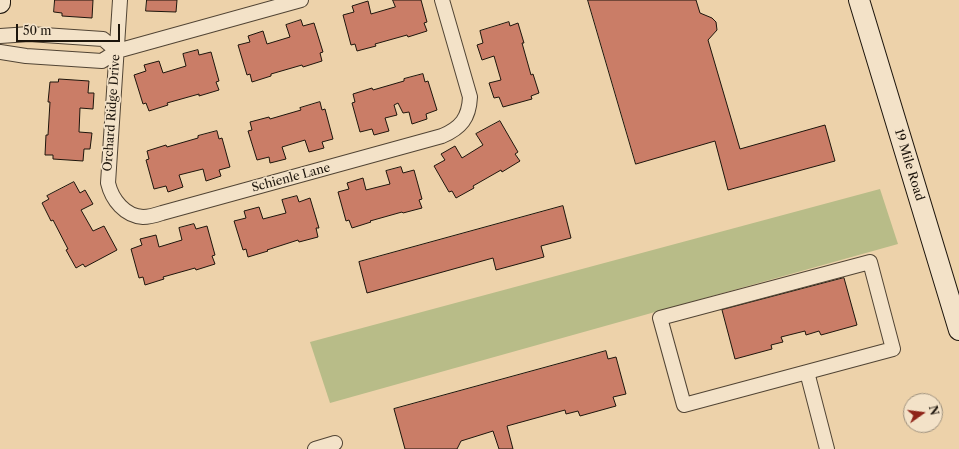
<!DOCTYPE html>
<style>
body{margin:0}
#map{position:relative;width:959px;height:449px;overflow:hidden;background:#edd2aa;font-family:"Libre Caslon Text",serif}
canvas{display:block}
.north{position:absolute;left:903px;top:393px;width:40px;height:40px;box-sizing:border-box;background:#f3e2c8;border:1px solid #9d907d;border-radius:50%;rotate:76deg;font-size:11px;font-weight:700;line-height:16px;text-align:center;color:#1d150c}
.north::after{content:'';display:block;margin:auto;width:14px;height:18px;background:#8f2418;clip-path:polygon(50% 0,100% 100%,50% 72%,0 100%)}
.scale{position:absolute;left:16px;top:24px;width:104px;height:18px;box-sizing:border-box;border:2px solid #1d150c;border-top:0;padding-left:5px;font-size:12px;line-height:14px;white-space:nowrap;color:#1d150c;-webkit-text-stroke:3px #f3e2c8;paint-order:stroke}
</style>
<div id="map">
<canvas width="959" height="449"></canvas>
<div class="north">N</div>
<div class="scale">50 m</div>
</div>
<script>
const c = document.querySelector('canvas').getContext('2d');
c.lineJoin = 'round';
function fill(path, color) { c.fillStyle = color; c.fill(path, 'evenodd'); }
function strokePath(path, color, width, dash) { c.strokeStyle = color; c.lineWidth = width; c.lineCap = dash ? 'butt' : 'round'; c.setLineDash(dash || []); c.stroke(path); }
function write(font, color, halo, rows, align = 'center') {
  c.font = font + ' "Libre Caslon Text",serif'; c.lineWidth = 3.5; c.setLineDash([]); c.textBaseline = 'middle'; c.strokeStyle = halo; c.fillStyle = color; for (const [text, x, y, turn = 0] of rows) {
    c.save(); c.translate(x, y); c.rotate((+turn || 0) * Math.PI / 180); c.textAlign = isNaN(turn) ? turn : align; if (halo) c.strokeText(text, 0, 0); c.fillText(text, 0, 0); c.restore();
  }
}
fill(new Path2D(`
 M880,189L898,244L330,403L310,342Z`), '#b8bc88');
const building = new Path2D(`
 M55,0H93L92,18L62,16V13L54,12Z
 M147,0H177L176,12L146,11Z
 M393,0H421L427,22L424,23L427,31L408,37L407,35L375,44L376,46L357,51L355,44L351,45L343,15L354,12L352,6L368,1L371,14L395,7Z
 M588,0H696L700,13L712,18L716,22L717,30L708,40L740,149L825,125L835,161L728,190L715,141L636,164Z
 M301,20L303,26L314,23L323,52L320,53L322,61L303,67L302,65L271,74V76L252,82L250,74L247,75L238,45L250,42L248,36L263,31L267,44L290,37L286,25Z
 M509,22L510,26L518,23L524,43H522L531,75L533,74L539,93L531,96L532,99L503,107L499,97L494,98L489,83L501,80L494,56L482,60L477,45L483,43L480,31Z
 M198,50L199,55L211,52L219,81L216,82L219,90L199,96V94L167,103L168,105L149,111L146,103L143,104L134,75L146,71L144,65L159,61L163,73L186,66L183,54Z
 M423,74L425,82L428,81L437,110L426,114L427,119L412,124L409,112L403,113L398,103L394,105L397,115L385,118L389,131L374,135L372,129L360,132L352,103L355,102L353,94L372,88L373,90L404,81V79Z
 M59,79L89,81L88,93H94L93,109L80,108L79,132L92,133L90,149H84L83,161L53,159V155H45L46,135H48L50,102H48L50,82H58Z
 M320,102L322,110L325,109L333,139L322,142L324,148L309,152L305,140L282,147L286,159L270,163L269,157L257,160L248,131L252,130L250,122L269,117L270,119L301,110L300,108Z
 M500,121L518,152L515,154L520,161L502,172L501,170L473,186L474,188L456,198L452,191L449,192L434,166L445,160L441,154L455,146L462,158L483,145L476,134Z
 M217,131L219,139L222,138L230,167L219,170L221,176L206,181L203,169L179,175L183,187L168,192L166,186L154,189L146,160L149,159L147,151L166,145L167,147L198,138V136Z
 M401,167L403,173L414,170L422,199L419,200L422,208L403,213L402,212L370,221L371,222L352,228L349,220L346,221L338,192L349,189L347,183L363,178L366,190L390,184L386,171Z
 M74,182L80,193L85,190L93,204L81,210L93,231L104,226L117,250L85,267L83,264L76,268L66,250L68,249L53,220L51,221L42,203L49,199L47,196Z
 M297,196L299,202L310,198L319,228H316L318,237L299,242L298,240L267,250L268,251L248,257L246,249L243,250L234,221L246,218L244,211L259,207L263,219L286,213L282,200Z
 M563,206L571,238L541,246L544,257L496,270L493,258L367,293L359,262Z
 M194,224L196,229L207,226L215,255L212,256L215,264L196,270L195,268L163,277L164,279L145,285L143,277L139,278L131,249L142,245L140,239L156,235L159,247L182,240L179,228Z
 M844,278L857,325L821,335L819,331L806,335L805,331L781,337L783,342L771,345L772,349L735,359L722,310Z
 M606,351L608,359L616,357L626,394L613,397L616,406L580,416L578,411L566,414L565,410L507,426L513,449H499L493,431L461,441L457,449H405L394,409Z`);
fill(building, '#ca7d67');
strokePath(building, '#1d150c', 1);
const street = new Path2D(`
 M120,0L108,183C112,200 125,216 143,217C149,217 156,215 162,213L442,136C461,128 469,118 470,97L442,0
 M0,36L29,34L103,39L117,51L102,61L26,56L0,52
 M117,51L301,0
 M870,262L893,349L684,405L660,318Z
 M807,372L827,449
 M315,449L335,443`);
const secondary = new Path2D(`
 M859,0L959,330
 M0,3V0`);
strokePath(street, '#514434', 16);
strokePath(secondary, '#1d150c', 22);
strokePath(street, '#f3e2c8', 14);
strokePath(secondary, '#f3e2c8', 20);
write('12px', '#1d150c', '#f3e2c8', [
 ["Orchard Ridge Drive",112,113,-86],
 ["19 Mile Road",909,165,73],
 ["Schienle Lane",291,178,-15]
]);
</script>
